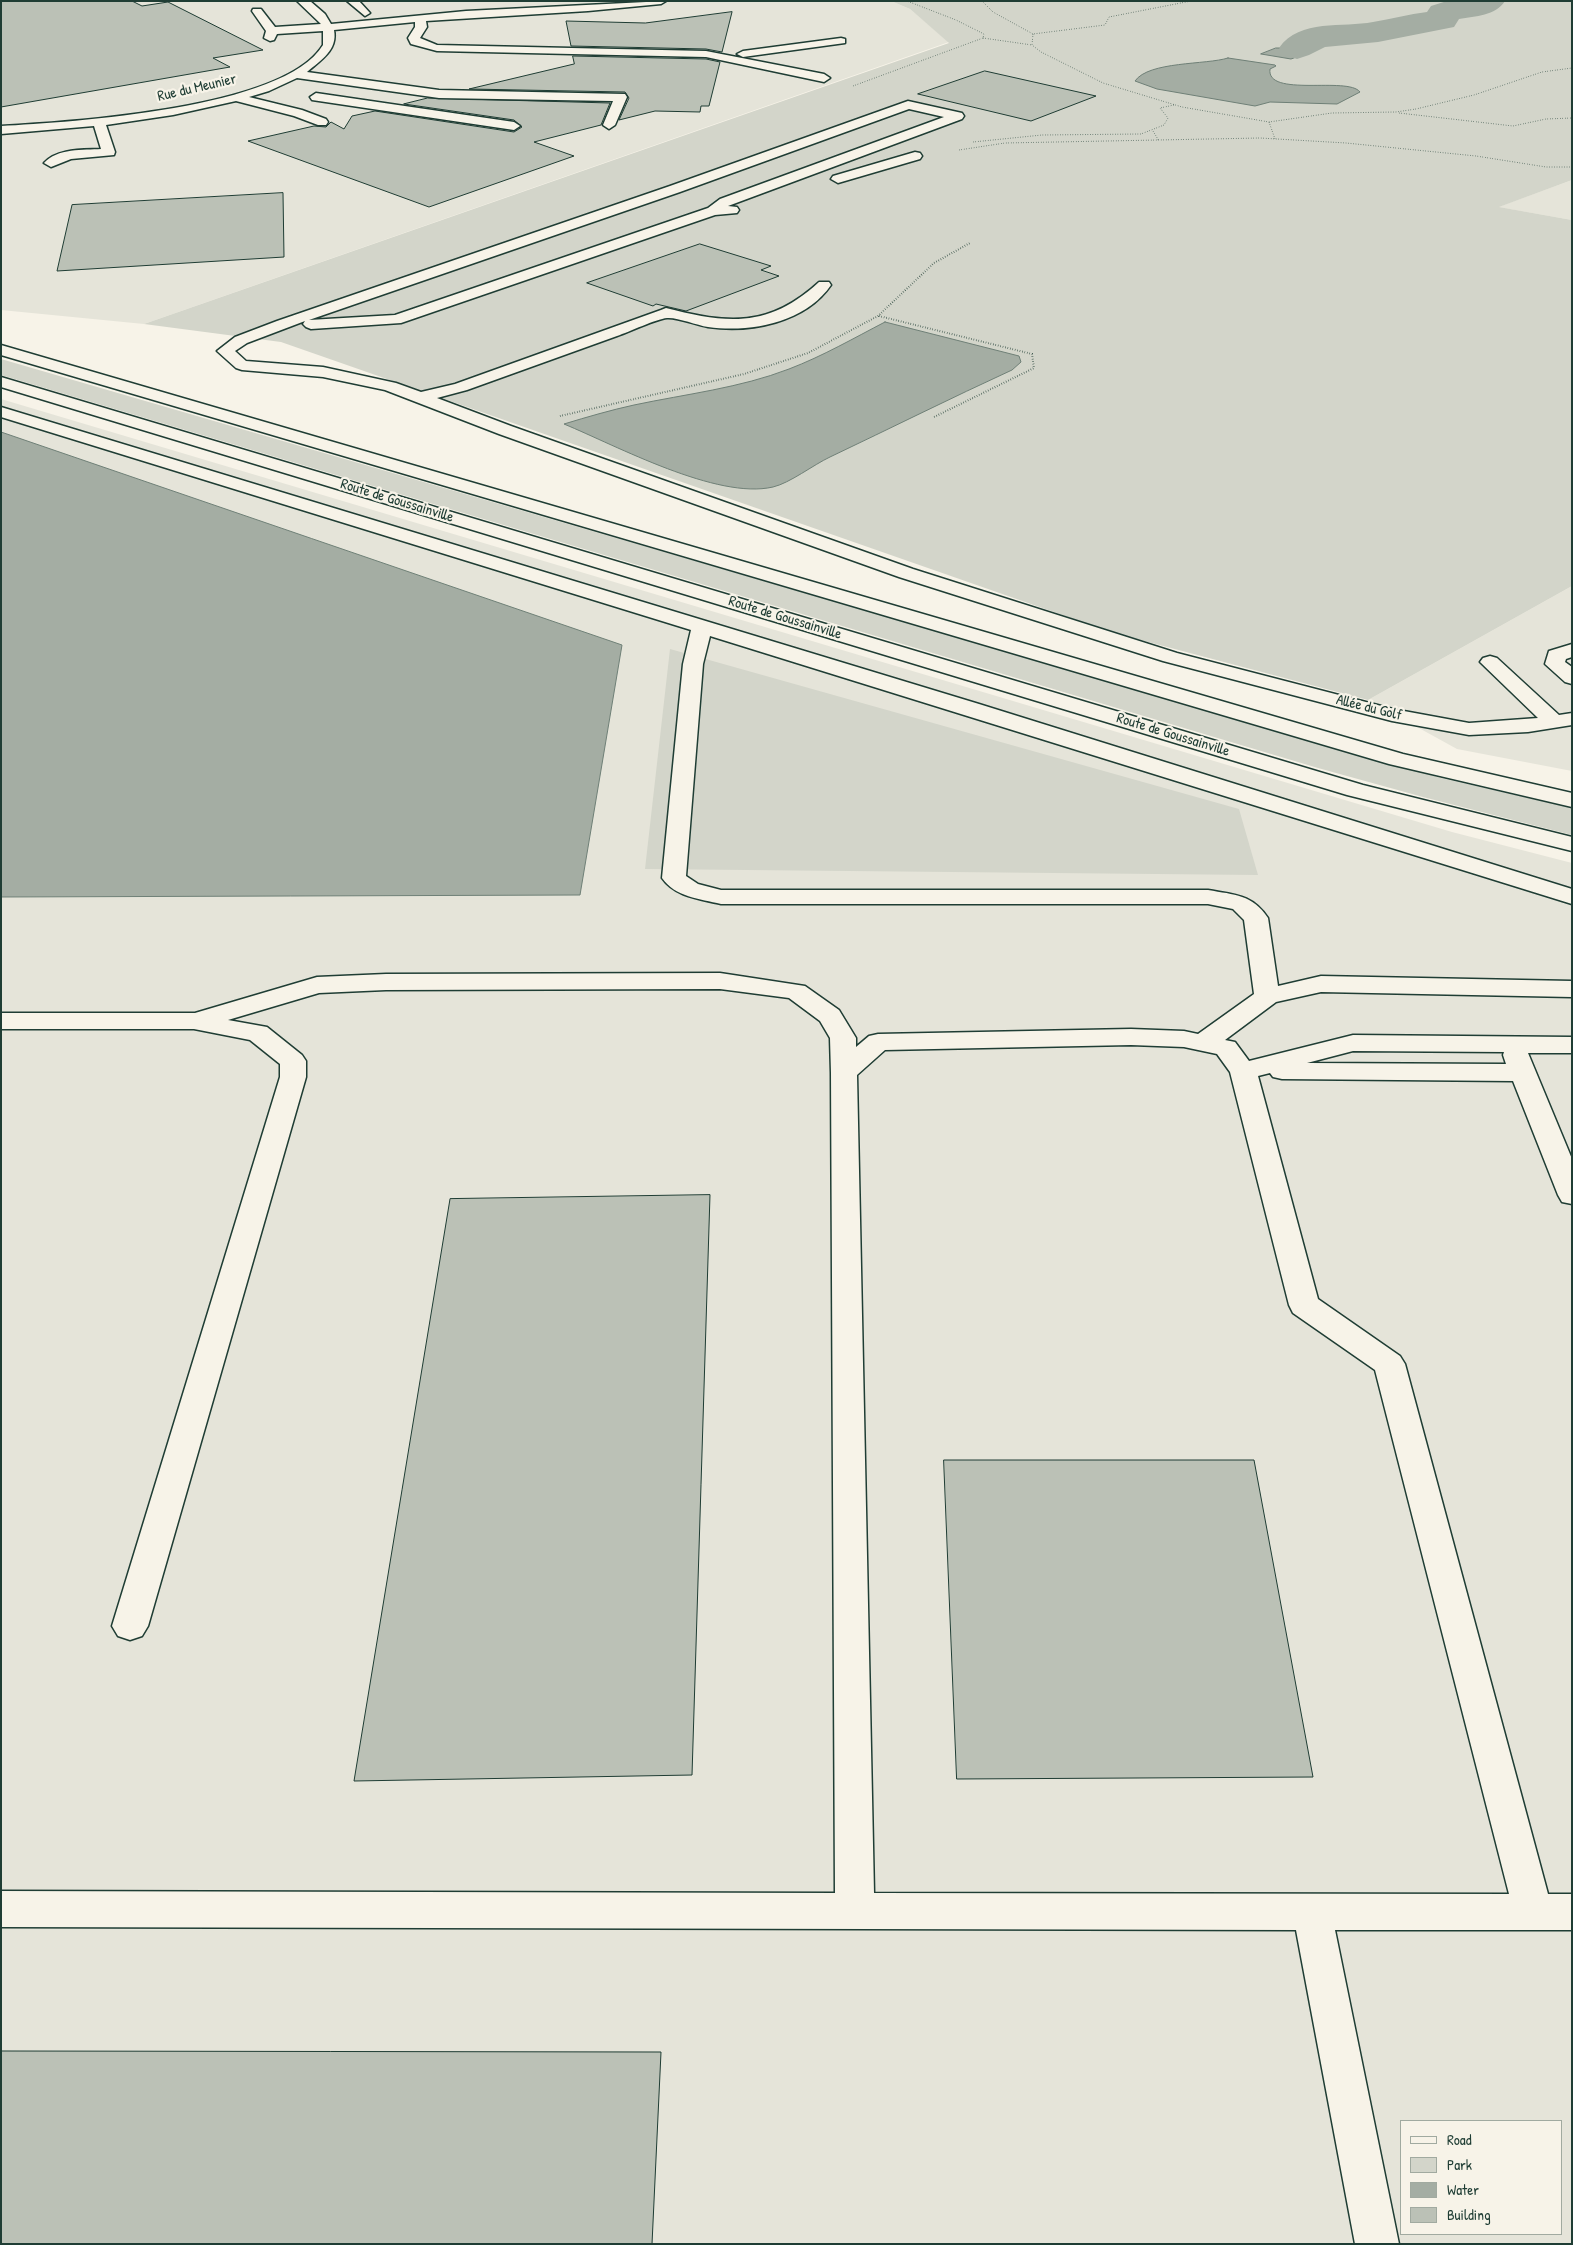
<!DOCTYPE html>
<meta charset="utf-8">
<style>
body{margin:0}
#map{position:relative;width:1573px;height:2245px;overflow:hidden;background:#f7f3e8;font-family:"Patrick Hand",sans-serif}
canvas{display:block}
.frame{position:absolute;inset:0;border:2px solid #1f3d34;pointer-events:none}
.legend{position:absolute;left:1400px;top:2120px;width:162px;height:115px;box-sizing:border-box;background:#f7f3e8;border:1px solid #a1aaa0;margin:0;padding:6px 9px;list-style:none;font-size:15px;color:#1f3d34}
.legend li{display:flex;align-items:center;gap:10px;height:25px}
.legend b{width:25px;border:1px solid #a1aaa0}
</style>
<div id="map">
<canvas width="1573" height="2245"></canvas>
<div class="frame"></div>
<ul class="legend">
<li><b style="height:6px;background:#f7f3e8"></b>Road</li>
<li><b style="height:14px;background:#d3d5ca"></b>Park</li>
<li><b style="height:14px;background:#a4ada3"></b>Water</li>
<li><b style="height:14px;background:#bbc1b6"></b>Building</li>
</ul>
</div>
<script>
const c = document.querySelector('canvas').getContext('2d');
c.lineJoin = 'round';
function fill(path, color) { c.fillStyle = color; c.fill(path, 'evenodd'); }
function strokePath(path, color, width, dash) { c.strokeStyle = color; c.lineWidth = width; c.lineCap = dash ? 'butt' : 'round'; c.setLineDash(dash || []); c.stroke(path); }
function write(font, color, halo, rows, align = 'center') {
  c.font = font + ' "Patrick Hand",sans-serif'; c.lineWidth = 4.5; c.setLineDash([]); c.textBaseline = 'middle'; c.strokeStyle = halo; c.fillStyle = color; for (const [text, x, y, turn = 0] of rows) {
    c.save(); c.translate(x, y); c.rotate((+turn || 0) * Math.PI / 180); c.textAlign = isNaN(turn) ? turn : align; if (halo) c.strokeText(text, 0, 0); c.fillText(text, 0, 0); c.restore();
  }
}
fill(new Path2D(`
 M1,1H891L910,9L949,42L144,324L1,310Z
 M1572,180V220L1498,207Z
 M1,399L1452,832L1572,863V2244H1ZM1402,2121H1562V2234H1402Z
 M1572,586V771L1457,749L1368,700Z`), '#e5e4d9');
fill(new Path2D(`
 M891,1H1572V180L1499,207L1572,220V586L1368,700L1114,633L281,342L144,324L949,43L910,9Z
 M1,359L1441,778L1572,808V835L1423,797L1318,768L1,375Z
 M670,649L1239,809L1258,875L645,869Z`), '#d3d5ca');
const water = new Path2D(`
 M1276,48H1297L1304,54L1291,59L1261,54Z
 M1228,58L1275,65L1276,66L1270,69C1266,98 1348,76 1360,92L1337,104L1270,102L1255,106L1157,89L1135,81C1149,61 1206,65 1228,58Z
 M885,322L1019,356L1021,362L1012,370C951,398 891,428 830,457C813,465 790,483 773,487C717,500 617,446 564,424C587,417 611,410 634,405C686,394 740,388 789,369C823,356 854,338 885,322Z
 M1,432L622,645L580,895L1,897Z`);
fill(water, '#a4ada3');
strokePath(water, '#6f8077', 1);
fill(new Path2D(`
 M1447,1H1505C1495,16 1476,16 1459,19L1454,27L1378,42L1325,47L1309,55L1297,59L1285,55L1279,48C1300,18 1343,28 1373,22C1391,19 1409,14 1427,12L1431,6Z`), '#a4ada3');
const building = new Path2D(`
 M1,1H132L142,6L168,2L263,50L213,58L230,67L1,107Z
 M732,12L722,52L706,49L571,46L566,21L645,23Z
 M573,56L706,59L720,62L709,106H701L700,112L655,111L619,120L629,98L625,92L469,89L574,64Z
 M985,71L1096,96L1031,121L918,94Z
 M428,98L610,103L601,125L534,142L574,156L429,207L248,141L314,126L326,127L331,122L344,129L352,116L375,111L514,132L522,127L514,120L404,104Z
 M283,193L284,257L57,271L72,205Z
 M700,244L771,266L761,270L779,276L686,311L656,304L653,306L587,283Z
 M710,1195L692,1775L354,1781L450,1199Z
 M944,1460H1254L1313,1777L957,1779Z
 M1,2051L661,2052L652,2244H1Z`);
fill(building, '#bbc1b6');
strokePath(building, '#1f3d34', 1);
const minor = new Path2D(`
 M297,1H310L325,14L331,24L466,11L666,1L661,4L588,11L426,21L427,27L420,38L437,45L706,51L824,74L830,78L824,82L706,57L437,51L411,44L408,38L415,27V22L334,30C338,50 321,60 307,72L439,90L625,94L627,97L615,125L609,129L603,125L613,101L439,98L297,78L269,91L249,97L302,110L326,119L328,122L326,125H318L294,116L236,101L173,115L106,125L115,152L114,155L71,159L51,167L44,163C57,148 84,150 101,149L94,126L1,134V126C72,122 284,109 323,45V31L277,34L274,40L270,41L264,38L266,31L252,11L253,9H261L275,27L321,24Z
 M347,1H359L370,13L365,16Z
 M841,38L845,39V43L743,57L737,54L743,51Z
 M316,93L514,122L520,126L514,130L312,100L310,97Z
 M908,101L962,113L964,116L962,119L728,206L737,207L739,210L737,213L715,215L401,323L311,329L306,327L303,324L305,321L247,343L235,351L246,361L323,367L396,383L421,392L455,384L661,310L666,308C728,324 769,328 819,282H829L831,285C805,323 750,333 708,327C696,325 677,317 667,318C656,319 629,332 617,336C567,354 517,372 467,390L437,398L511,426L913,569L1177,653L1393,709L1469,723L1538,718L1480,662L1483,658L1490,656L1497,658L1559,715L1572,713V725L1528,732L1469,735L1392,721L1163,661L899,577L499,434L385,390L323,377L242,370L236,368L217,351L235,337L277,321L670,186ZM909,109L944,117L720,199L708,208L395,315L309,320L680,192Z
 M915,152L920,153L922,156L920,159L838,183L831,179L833,176Z
 M1,407L979,704L1572,889V904L710,636L703,664L686,876L698,884L721,890H1208C1235,895 1252,894 1268,918L1278,986L1321,976L1572,981V997L1321,992L1276,1002L1225,1040L1235,1042L1249,1061L1353,1035L1572,1037V1053H1528L1572,1159V1204L1562,1202L1558,1195L1513,1081L1282,1079L1273,1077L1270,1073L1258,1076L1318,1299L1400,1356L1405,1364L1548,1894H1572V1930H1335L1399,2244H1355L1296,1930L1,1927V1891L835,1893L831,1073L830,1038L820,1021L789,998L720,989L386,990L319,993L228,1020L267,1027L302,1055L306,1061V1077L148,1626L142,1636L130,1640L118,1636L112,1626L280,1077V1064L250,1040L194,1029H1V1013H195L317,977L386,974L720,973L805,986L839,1010L856,1038V1047L869,1036L878,1034L1131,1029L1184,1031L1198,1034L1254,994L1244,920L1233,909L1208,904H721C700,899 675,897 662,878L683,664L691,630L1,417ZM1131,1045L1184,1047L1217,1054L1230,1072L1289,1305L1293,1313L1375,1370L1509,1894L874,1893L857,1075L885,1050ZM1353,1051L1504,1052L1503,1055L1506,1064L1307,1063Z
 M1572,644V657L1566,659L1565,662L1572,667V684L1565,682L1545,664L1549,651Z`);
const major = new Path2D(`
 M1,345L1403,754L1572,793V807L1389,764L1,355Z
 M1,377L1363,785L1572,837V851L1347,795L1,387Z`);
strokePath(minor, '#1f3d34', 3);
strokePath(major, '#1f3d34', 3);
strokePath(new Path2D(`
 M982,1L993,12L1033,34L1105,25L1109,17L1191,1
 M1033,34L1032,45L1041,52L1103,83L1182,107L1269,122L1332,113L1396,112L1416,109L1474,95L1542,72L1572,68
 M983,38L1032,45
 M853,86L983,38L984,34L956,20L907,1
 M1399,113L1513,126L1546,119L1572,118
 M1269,122L1275,139
 M1153,131L1159,141
 M973,142L1042,135L1141,134L1164,125L1168,118L1160,108L1174,105
 M959,150L1005,143L1260,138L1346,143L1476,156L1546,167H1572`), '#1f3d34', 1, [0.5, 2]);
strokePath(new Path2D(`
 M879,316L1032,354L1034,368L934,417
 M560,416L744,374L808,353L878,316L934,263L970,243`), '#1f3d34', 2, [0.5, 2]);
fill(minor, '#f7f3e8');
fill(major, '#f7f3e8');
write('15px', '#1f3d34', '#f7f3e8', [
 ["Rue du Meunier",197,88,-13],
 ["Route de Goussainville",397,501,17],
 ["Route de Goussainville",785,618,17],
 ["Allée du Golf",1369,708,14],
 ["Route de Goussainville",1173,735,17]
]);
</script>
